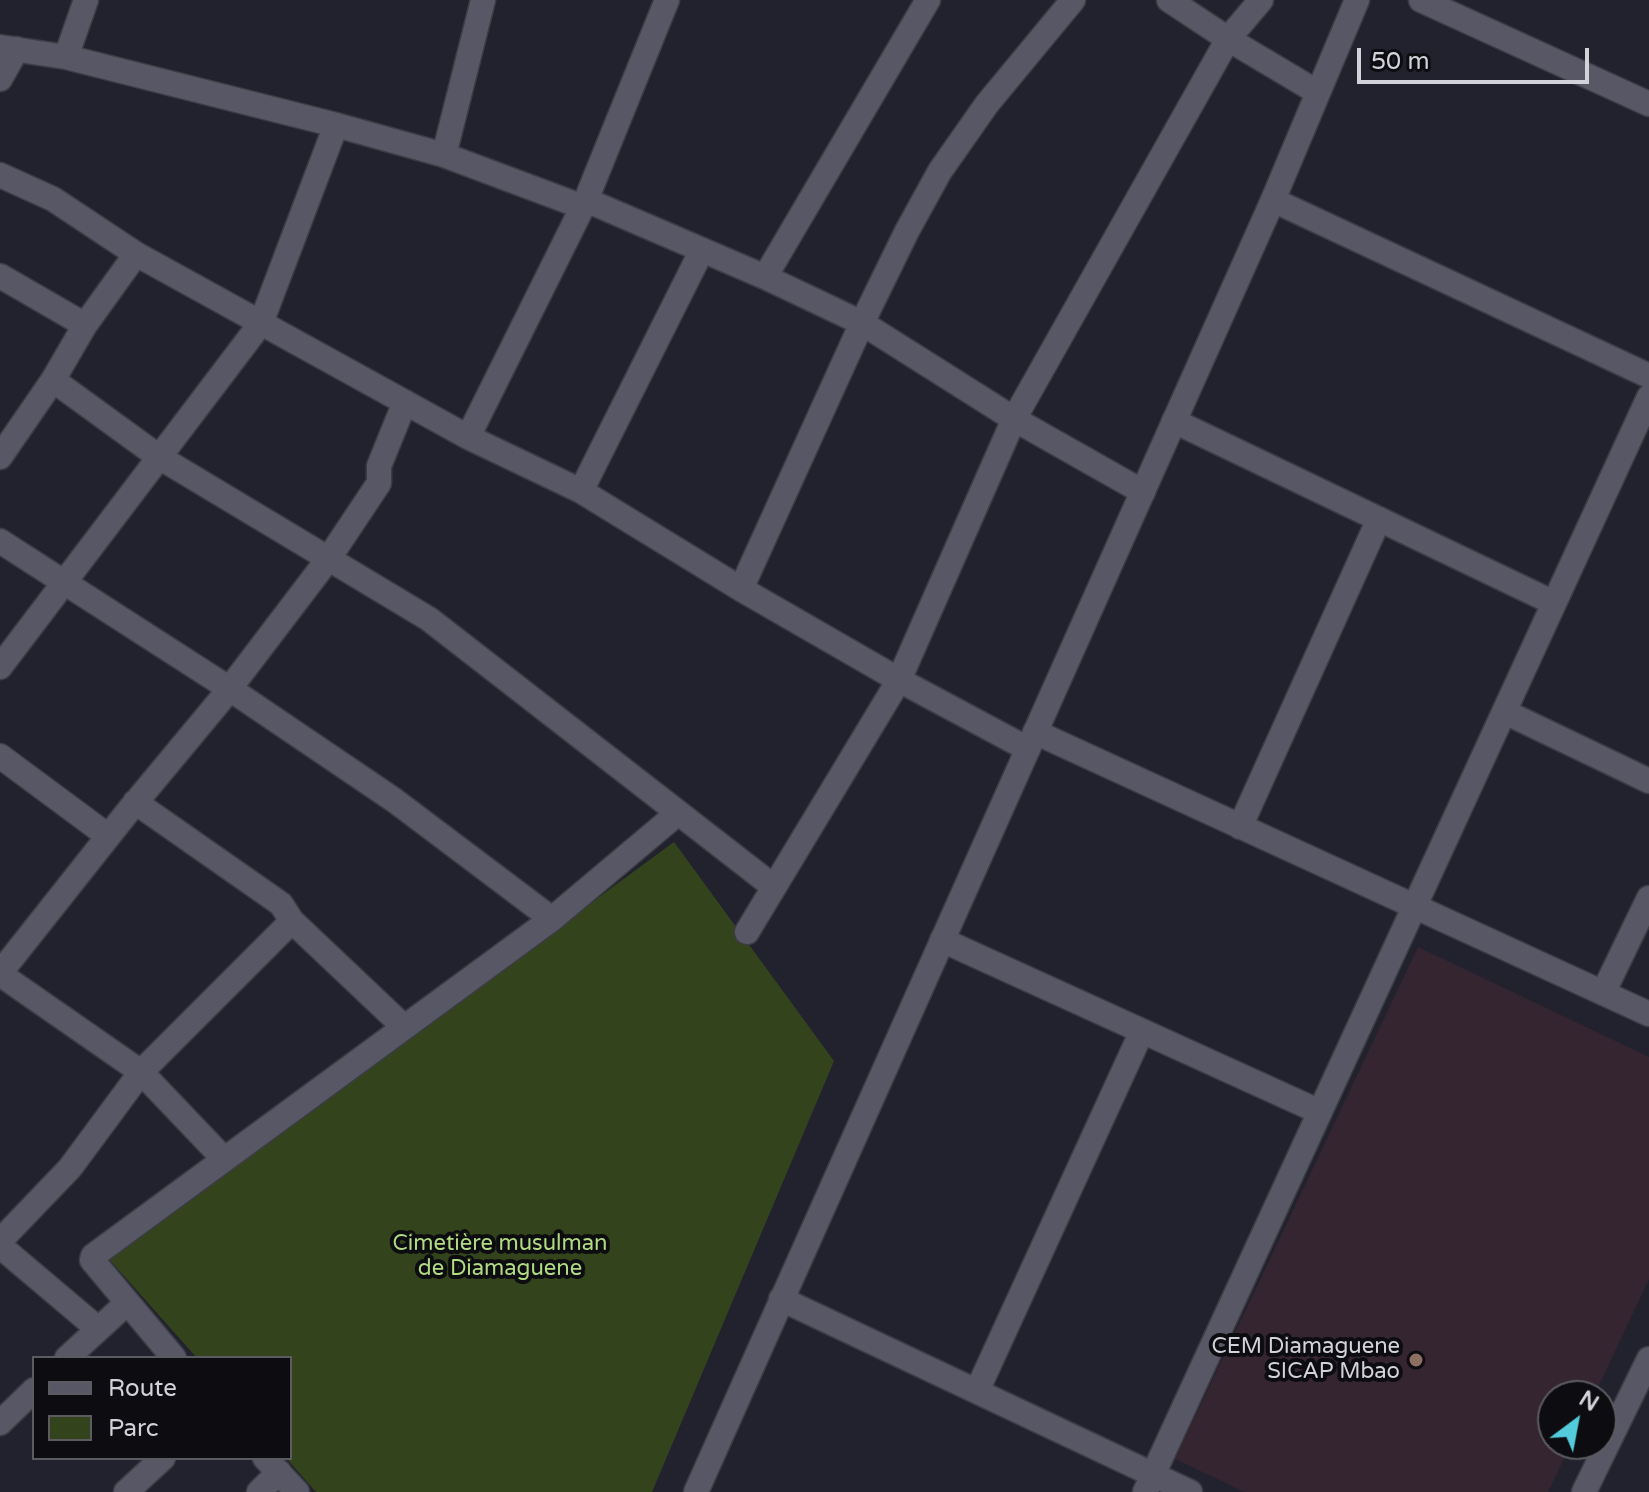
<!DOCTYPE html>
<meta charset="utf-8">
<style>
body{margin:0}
#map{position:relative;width:1649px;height:1492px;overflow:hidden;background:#22222e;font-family:"Varela Round",sans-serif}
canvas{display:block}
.legend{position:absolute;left:32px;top:1356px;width:260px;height:104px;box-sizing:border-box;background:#0c0c11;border:2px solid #5b5b61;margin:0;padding:10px 14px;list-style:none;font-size:24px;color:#d2d2da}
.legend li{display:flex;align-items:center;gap:16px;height:40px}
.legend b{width:40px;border:2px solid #5b5b61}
.north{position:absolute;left:1537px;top:1380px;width:80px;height:80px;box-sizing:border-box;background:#0c0c11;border:2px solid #5b5b61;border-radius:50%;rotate:32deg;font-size:22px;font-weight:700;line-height:32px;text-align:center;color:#d2d2da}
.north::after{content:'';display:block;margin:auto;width:28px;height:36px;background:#53cbda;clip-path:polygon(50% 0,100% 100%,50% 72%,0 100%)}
.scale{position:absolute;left:1357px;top:48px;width:232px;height:36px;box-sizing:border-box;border:4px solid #d2d2da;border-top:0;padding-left:10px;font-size:24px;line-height:28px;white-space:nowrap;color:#d2d2da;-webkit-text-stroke:6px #0c0c11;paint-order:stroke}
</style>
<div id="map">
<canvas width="1649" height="1492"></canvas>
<ul class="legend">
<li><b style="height:10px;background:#575765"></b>Route</li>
<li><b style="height:22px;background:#33441c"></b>Parc</li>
</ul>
<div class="north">N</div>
<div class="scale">50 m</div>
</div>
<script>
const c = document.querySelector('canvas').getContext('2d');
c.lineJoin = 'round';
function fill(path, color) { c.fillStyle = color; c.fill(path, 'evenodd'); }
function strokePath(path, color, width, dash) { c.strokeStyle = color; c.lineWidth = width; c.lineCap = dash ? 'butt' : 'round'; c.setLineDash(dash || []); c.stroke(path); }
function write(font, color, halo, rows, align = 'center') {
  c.font = font + ' "Varela Round",sans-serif'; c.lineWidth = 8; c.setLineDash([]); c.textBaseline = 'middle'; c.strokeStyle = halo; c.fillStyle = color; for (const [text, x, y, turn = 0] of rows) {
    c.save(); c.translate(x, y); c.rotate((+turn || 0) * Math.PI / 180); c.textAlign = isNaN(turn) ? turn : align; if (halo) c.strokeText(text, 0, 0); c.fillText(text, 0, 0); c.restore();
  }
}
fill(new Path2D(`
 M1418,947L1649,1057V1279L1594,1396H1553V1444H1571L1548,1492H1245L1175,1459Z`), '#342531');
fill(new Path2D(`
 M674,842L834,1061L652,1492H316L286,1458H290V1358H197L108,1258Z`), '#33441c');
const minor = new Path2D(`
 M1169,0L1228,39L1317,92
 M1421,0L1649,104
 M0,47L66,57L336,125L444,155L583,207
 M66,57L86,0
 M0,79L17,49
 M444,155L483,0
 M0,175L53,199L136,254L468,437L581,491L741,589L899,680L1028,749
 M586,200L765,277L862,323L1014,419L1143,492
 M1273,200L1649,376
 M0,276L85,325
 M765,277L928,0
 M53,380L159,457L429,619L774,887
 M1174,421L1554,603
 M468,437L586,200L667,0
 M0,457L53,380L85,325L136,254
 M581,491L702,250
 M0,541L230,689L394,800L552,919
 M741,589L862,323L907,231L940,171L987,104L1073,0
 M0,667L261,323L336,125
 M1505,712L1649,781
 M1035,732L1649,1014
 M0,756L108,836
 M135,802L281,904L292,921L404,1027
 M1240,827L1379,519
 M747,932L899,680L1014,419L1228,39L1261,0
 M942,940L1320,1112
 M0,973L126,814L224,696L329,558L379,483V466L405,402
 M0,974L141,1072L224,1159
 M1603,993L1649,898
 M0,1241L70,1168L141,1072L292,921
 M0,1246L97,1328
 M781,1299L1190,1492
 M67,1358L127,1303
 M174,1358L92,1260L93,1256L552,919L678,813
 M977,1391L1142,1031
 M0,1423L34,1390
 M265,1458L297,1492
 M126,1492L163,1458
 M259,1492L279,1472
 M1145,1492L1649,397
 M1584,1492L1649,1359`);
const tertiary = new Path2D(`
 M696,1492L1273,200L1357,0`);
strokePath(minor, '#3c3c45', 27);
strokePath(tertiary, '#3c3c45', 27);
strokePath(minor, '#575765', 24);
strokePath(tertiary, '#575765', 24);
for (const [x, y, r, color] of [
 [1416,1360,8,"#8d6e63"]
]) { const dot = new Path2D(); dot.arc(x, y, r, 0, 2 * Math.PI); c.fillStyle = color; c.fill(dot); strokePath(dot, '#0c0c11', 3); }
write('22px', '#b1da82', '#0c0c11', [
 ["Cimetière musulman",500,1244],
 ["de Diamaguene",500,1269]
]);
write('22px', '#d2d2da', '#0c0c11', [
 ["CEM Diamaguene",1400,1347],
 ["SICAP Mbao",1400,1372]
], 'right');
</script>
